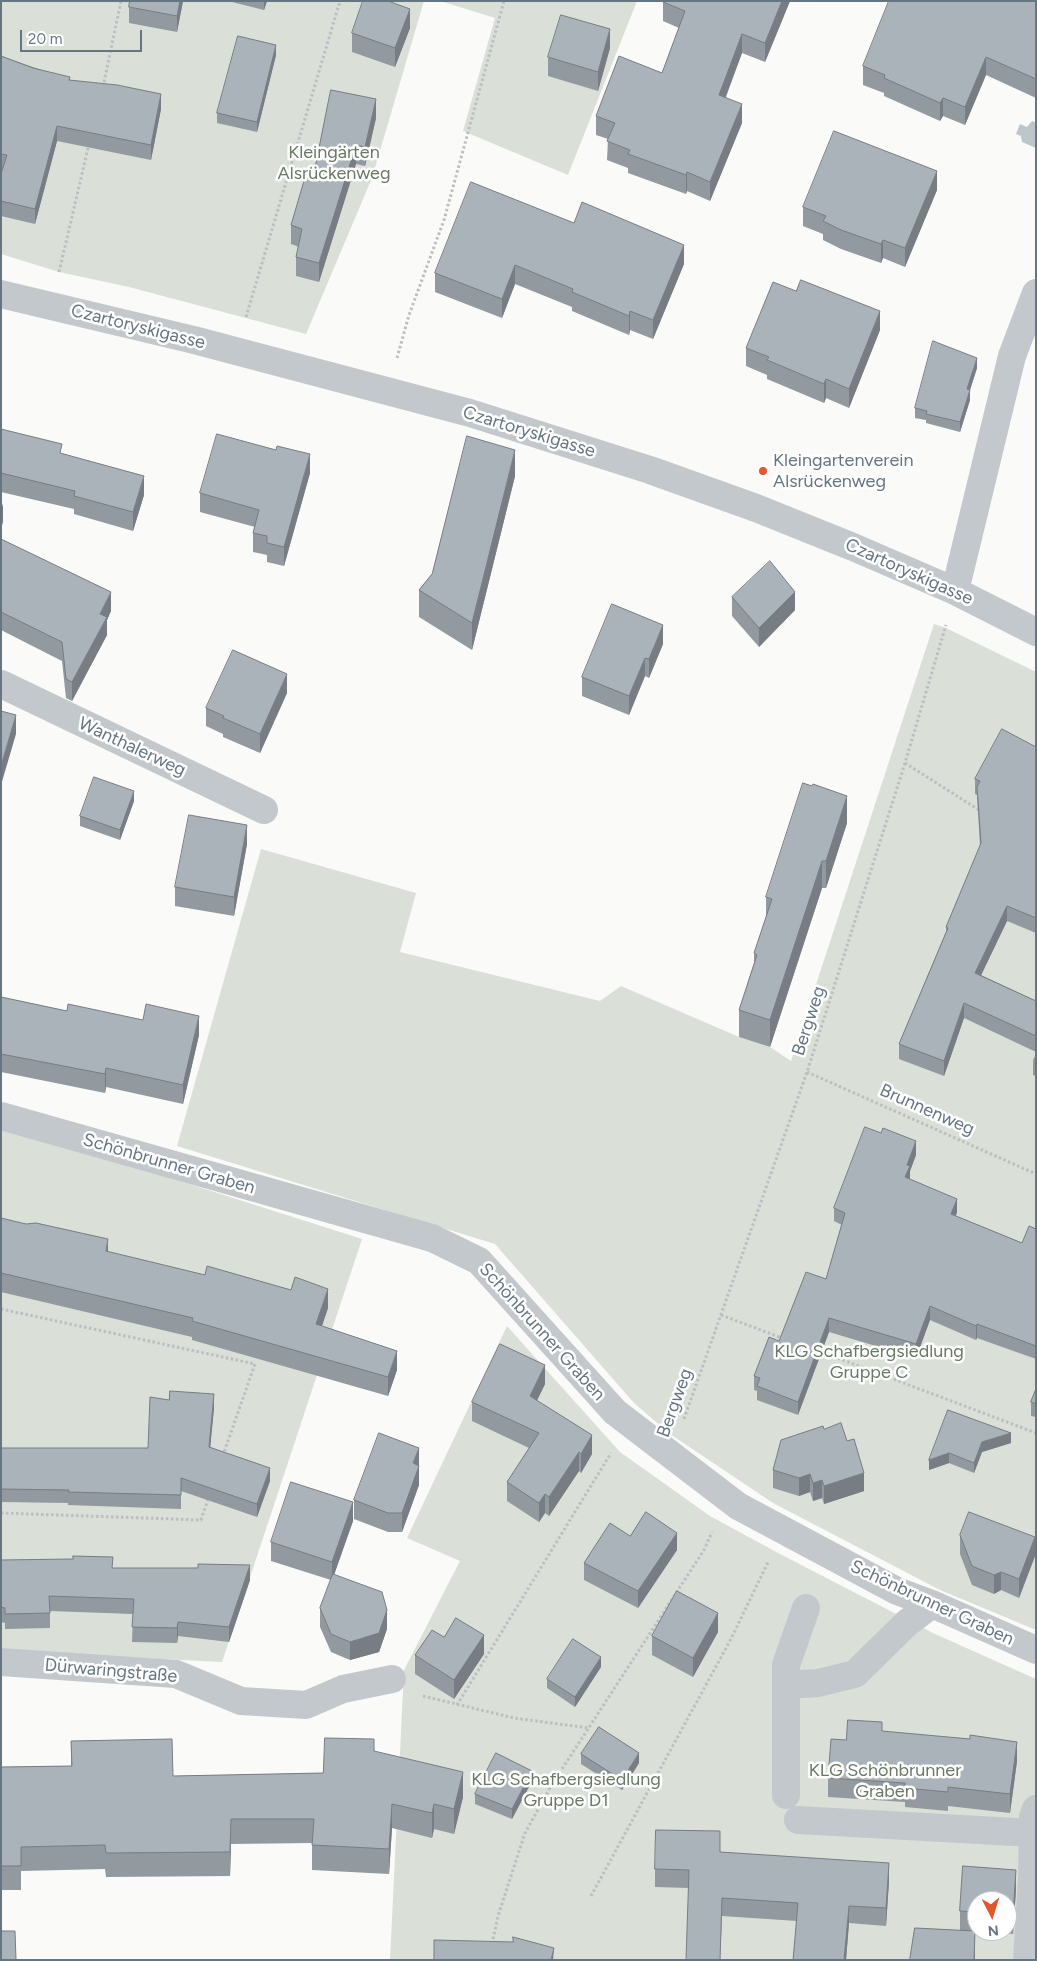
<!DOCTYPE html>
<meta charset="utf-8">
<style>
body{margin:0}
#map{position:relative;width:1037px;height:1961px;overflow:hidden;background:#fafaf8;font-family:Figtree,sans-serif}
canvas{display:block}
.frame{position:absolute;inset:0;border:2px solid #657683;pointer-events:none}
.north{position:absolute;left:967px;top:1891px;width:50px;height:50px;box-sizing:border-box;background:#fff;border:1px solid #c1c8cd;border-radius:50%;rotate:175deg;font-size:14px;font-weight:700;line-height:20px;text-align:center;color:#657683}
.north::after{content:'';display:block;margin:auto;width:18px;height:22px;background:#e4572e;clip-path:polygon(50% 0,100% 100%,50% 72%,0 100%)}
.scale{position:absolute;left:20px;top:30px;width:122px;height:22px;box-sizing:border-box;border:2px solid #657683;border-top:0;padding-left:6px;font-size:15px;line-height:18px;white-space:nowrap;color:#657683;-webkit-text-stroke:4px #fff;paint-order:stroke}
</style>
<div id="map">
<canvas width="1037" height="1961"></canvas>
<div class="frame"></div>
<div class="north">N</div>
<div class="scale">20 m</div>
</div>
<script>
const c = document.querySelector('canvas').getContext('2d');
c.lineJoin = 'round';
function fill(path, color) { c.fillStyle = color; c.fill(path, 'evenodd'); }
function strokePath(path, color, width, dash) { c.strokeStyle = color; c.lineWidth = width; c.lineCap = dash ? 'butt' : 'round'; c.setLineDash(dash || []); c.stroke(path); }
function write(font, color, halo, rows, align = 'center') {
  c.font = font + ' Figtree,sans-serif'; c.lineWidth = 5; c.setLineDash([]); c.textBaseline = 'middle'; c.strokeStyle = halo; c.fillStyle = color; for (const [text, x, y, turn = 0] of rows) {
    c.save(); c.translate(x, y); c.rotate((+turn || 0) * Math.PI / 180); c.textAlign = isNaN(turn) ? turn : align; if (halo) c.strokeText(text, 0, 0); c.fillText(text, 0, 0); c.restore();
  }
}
fill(new Path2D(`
 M1,1H424L372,178L306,334L129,287L59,272L1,254Z
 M440,1H637L568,175L463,131L495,18Z
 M934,624L946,628L1036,672V1630L940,1590L773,1503L670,1434L634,1403L495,1244L177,1146L261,849L416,893L400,952L600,1001L621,986L739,1037L770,1047L791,1061Z
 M1,1130L45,1138L362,1239L222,1662L57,1654L1,1648Z
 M507,1326L620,1452L710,1516L780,1554L935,1634L1036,1679V1960H390L404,1670L460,1561L407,1538ZM977,1901H1007V1931H977Z`), '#dadfd7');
fill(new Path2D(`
 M1032,121L1036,123V148L1022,142L1021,136L1016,134L1020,124L1027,127Z`), '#bbc7cb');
strokePath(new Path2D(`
 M103,87L121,1
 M59,272L89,144
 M246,317L340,1
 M397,358L409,315L444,220L504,1
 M905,763L979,810
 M807,1072L1036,1174
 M1,1309L255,1364L223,1455
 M721,1315L782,1338
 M819,1351L1036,1433
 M684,1419L807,1072L905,763L946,625
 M1,1513L201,1520L209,1496
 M423,1696L514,1718L589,1728
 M457,1705L611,1453
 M591,1896L731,1639L768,1562
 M492,1944L498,1916L525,1833L551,1786L704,1550L712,1532`), '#bbbfc2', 3, [2.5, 2.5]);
strokePath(new Path2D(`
 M1,294L194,340L470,413L650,470L756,508L853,547L955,591L1036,632
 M955,591L1012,356L1036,293
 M1,684L264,810
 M1,1116L432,1238L479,1261L615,1412L738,1506L897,1591L932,1604L1036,1650
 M1,1662L176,1674L241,1701L306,1705L343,1689L392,1679
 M786,1685V1665L806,1608
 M786,1795V1685L818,1683L855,1674L907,1623L932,1604
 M798,1820L1033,1833
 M1027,1960L1032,1878L1033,1817L1036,1809`), '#c3c8cc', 28);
fill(new Path2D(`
 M127,1H183L177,32L129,23V7L130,2Z
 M228,1H267L264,10Z
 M663,1H790L765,62L742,53L726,97L742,123L710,201L687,191L686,194L628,173V168L607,160L608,139L596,135V116L662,73L679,28L663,21Z
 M1036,1V98L986,75L965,125L943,116L940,121L884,96V93L863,85V66Z
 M410,28L395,67L352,52V33Z
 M610,48L598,91L548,76V57Z
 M276,55L257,132L217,123V113Z
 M1,56L70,80L161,109L151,160L57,141L35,224L1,216V174L3,169H1Z
 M376,118L365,166L356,164L319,282L296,276V257L299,247L291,244V225L313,176Z
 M937,190L905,267L883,258L881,263L841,249L823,240V234L803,226V207Z
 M574,223L684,264L653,339L630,330L629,335L572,311V307L515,284L502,318L435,292V273Z
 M880,330L849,408L826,398L824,403L767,379V375L746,366V348Z
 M977,368L970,390V400L960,432L926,423V420L915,418V408Z
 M1,429L62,454L144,495L133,531L74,514V509L1,492Z
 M310,473L284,566L267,562V555L253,552V533L255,527L200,512V493Z
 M515,476L472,650L419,617V590Z
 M1,539L111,611L107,620V635L72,701L66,698L62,661L1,630Z
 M732,597L795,610L759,647L732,616Z
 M663,644L649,678L645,676L629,715L582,696V677Z
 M287,693L260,753L223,737V734L206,726V708Z
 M1036,747V933L1007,921L981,975L1036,1001V1052L964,1018L944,1076L899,1059V1044L946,932V927L980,846L977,795L975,794V779Z
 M134,801L120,840L80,826V816Z
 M847,823L826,888H822L770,1047L739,1037V1010L754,963V953L766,919V897Z
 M247,844L234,916L175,906V887Z
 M1,997L67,1011L199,1035L183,1104L106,1087L105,1093L1,1072Z
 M1036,1054V1076L1033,1075V1060Z
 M916,1155L910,1171V1179L957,1212L956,1216L1022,1243L1036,1229V1359L977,1338L976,1340L930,1320L916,1358L829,1332L798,1415L757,1400V1391L754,1390V1376L779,1341L826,1279L842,1225L834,1221V1208Z
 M1,1218L108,1252L328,1308L322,1326L397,1370L388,1396L192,1340V1337L1,1292Z
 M545,1384L537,1400L592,1454L581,1473L579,1471L549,1516L545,1513L539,1522L507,1501V1482L529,1448L472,1421V1402Z
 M1036,1389V1417L1031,1416V1402Z
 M214,1408L210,1447L270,1481L257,1517L181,1491V1509L68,1505V1503L1,1502V1448H148Z
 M948,1410L1011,1443L982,1452L974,1473L949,1463L929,1470Z
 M824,1429L864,1491L824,1504L822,1498L813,1501L810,1492L799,1496L773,1488V1470Z
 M419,1466V1485L402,1532H388L354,1519V1500Z
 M353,1521L334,1574L387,1629L379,1652L350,1660L331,1652L320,1627V1608L331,1580L271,1561V1542Z
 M960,1535L1035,1556L1019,1598L1001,1590L994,1594L972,1585L960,1554Z
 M630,1536L677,1550L638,1608L584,1580V1563Z
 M1,1560L113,1568L250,1580L229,1642L178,1636L177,1643L132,1642L133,1614L50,1611V1628L5,1629V1623L1,1622Z
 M718,1632L693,1677L652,1655V1636Z
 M444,1637L484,1654L454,1699L415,1674V1655Z
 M601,1667L575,1707L547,1688V1679Z
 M882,1732L1017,1761L1010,1813L948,1806V1811L905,1807V1802L828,1797V1778L846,1740Z
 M71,1741L173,1776L323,1773L374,1751L463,1797L454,1834L434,1829L432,1838L392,1828L389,1874L312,1870V1843L231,1844L230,1876L106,1877L105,1869L21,1871V1890H1V1767L71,1766Z
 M581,1754L639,1763L622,1790L581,1764Z
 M532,1781L512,1819L475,1804V1794Z
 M720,1852L889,1881L886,1926L849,1923L846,1960H793L797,1921L722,1916L689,1888L655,1887V1869Z
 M963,1866L1016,1870V1889L1013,1934L975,1931V1960H910L915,1928L969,1931L960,1930V1911ZM977,1901H1007V1931H977Z`), '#929a9f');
fill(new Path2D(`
 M180,1H183L177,32V16Z
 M264,1H267L264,10Z
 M782,1H790L765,62V43Z
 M410,9V28L395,67V48Z
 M610,29V48L598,91V72Z
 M742,34V53L719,114V95Z
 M276,45V55L257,132V122Z
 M986,57V75L965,125V107Z
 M161,94V109L151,160V145Z
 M943,98V116L940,121V103Z
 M376,99V118L365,166V147Z
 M742,104V123L710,201V182Z
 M57,126V141L35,224V209Z
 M356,145V164L319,282V263Z
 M937,171V190L905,267V248Z
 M687,172V191L686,194V175Z
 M883,240V258L881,263V244Z
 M684,245V264L653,339V320Z
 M515,265V284L502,318V299Z
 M630,311V330L629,335V316Z
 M880,311V330L849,408V389Z
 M977,358V368L967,399V389Z
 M826,379V398L824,403V384Z
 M970,390V400L960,432V422Z
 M515,450V476L472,650V623Z
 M310,454V473L284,566V547Z
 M144,476V495L133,531V512Z
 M3,503V522L1,529V511Z
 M111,592V611L107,620V635L72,701V682L100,614Z
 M795,592V610L759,647V628Z
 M663,625V644L649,678V659Z
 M645,658V676L629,715V696Z
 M287,674V693L260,753V734Z
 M16,715V734L1,785V766Z
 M134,791V801L120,840V830Z
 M847,796V823L826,888V861Z
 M247,825V844L234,916V897Z
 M822,861V888L770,1047V1020Z
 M1007,906V921L975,988V973Z
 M964,1003V1018L944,1076V1061Z
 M199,1016V1035L183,1104V1085Z
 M106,1068V1087L105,1093V1074Z
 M916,1141V1155L910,1171V1179L905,1177L907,1165Z
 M957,1199V1212L951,1227V1214Z
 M108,1239V1258L106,1251Z
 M328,1289V1308L316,1343V1324Z
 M930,1306V1320L916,1358V1344Z
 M829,1318V1332L798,1415V1402Z
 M977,1324V1338L976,1340V1326Z
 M397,1351V1370L388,1396V1377Z
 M545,1365V1384L530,1415V1396Z
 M214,1394V1408L209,1460V1447Z
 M1011,1433V1443L982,1452L974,1473V1463L982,1442Z
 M592,1435V1454L581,1473V1454Z
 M419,1448V1467L413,1463Z
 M579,1452V1471L549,1516V1497Z
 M949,1453V1463L929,1470V1460Z
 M419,1466V1485L402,1532V1513Z
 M270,1468V1481L257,1517V1504Z
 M864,1473V1491L824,1504V1486Z
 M810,1474V1492L799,1496V1478Z
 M822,1480V1498L813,1501V1483Z
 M545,1494V1513L539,1522V1503Z
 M353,1502V1521L332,1581V1562Z
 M677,1533V1550L638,1608V1591Z
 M1035,1537V1556L1019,1598V1579Z
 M250,1565V1580L229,1642V1627Z
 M1001,1572V1590L994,1594V1575Z
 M387,1610V1629L379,1652L350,1660V1642Z
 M718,1613V1632L693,1677V1658Z
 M178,1622V1636L177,1643V1628Z
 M484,1635V1654L454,1699V1680Z
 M601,1657V1667L575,1707V1697Z
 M1017,1742V1761L1010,1813V1794Z
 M639,1753V1763L622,1790V1780Z
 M532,1771V1781L512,1819V1809Z
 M463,1772V1797L454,1834V1809Z
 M392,1804V1828L389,1874V1849Z
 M434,1804V1829L432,1838V1813Z
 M231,1819V1844L230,1876V1852Z
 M889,1863V1881L886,1926V1908Z
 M1016,1870V1889L1013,1934V1915Z
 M722,1898V1916L720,1960Z
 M849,1906V1923L846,1960H844Z
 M975,1931V1960H974Z
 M554,1948L553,1960H551Z`), '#777d82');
const building = new Path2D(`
 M130,1H180L177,16L129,7Z
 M363,1H388L410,9L395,48L352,33Z
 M663,1H782L765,43L742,34L719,95L742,104L710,182L687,172L686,175L628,154L630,150L607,141L615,123L596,116L619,56L662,73L685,11L663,2Z
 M889,1H1036V79L986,57L965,107L943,98L940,103L884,78L885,75L863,66Z
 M561,15L610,29L598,72L548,57Z
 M238,36L276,45L257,122L217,113Z
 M1,56L33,68L70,77L69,80L117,85L161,94L151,145L57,126L35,209L1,201V174L7,155L1,154Z
 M331,90L376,99L365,147L356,145L319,263L296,257L302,229L291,225L306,174L313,176Z
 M834,131L937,171L905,248L883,240L881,244L841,230L823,221L826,216L803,207Z
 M471,182L574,223L582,202L684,245L653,320L630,311L629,316L572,292L573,289L515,265L502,299L435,273Z
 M801,280L880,311L849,389L826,379L824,384L767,360L769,357L746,348L773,282L796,291Z
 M933,341L977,358L967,389L970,390L960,422L926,414L927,411L915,408Z
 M1,429L62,444L60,453L144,476L133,512L74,496L75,491L1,473Z
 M217,434L276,450L277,446L310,454L284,547L267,543V536L253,533L259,510L200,493Z
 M467,436L515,450L472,623L419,590L432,574Z
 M1,539L111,592L100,614L107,617L72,682L66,679L62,642L1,612Z
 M770,561L795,592L759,628L732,597Z
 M612,604L663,625L649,659L645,658L629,696L582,677Z
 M233,650L287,674L260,734L223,718L224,716L206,708Z
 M1,711L16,715L1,766Z
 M1002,729L1036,747V918L1007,906L975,973L1036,1001V1036L964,1003L944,1061L899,1044L948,928L946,927L981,843L977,787L980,781L975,779Z
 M94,777L134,791L120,830L80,816Z
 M803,783L812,786L813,784L847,796L826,861H822L770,1020L739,1010L757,955L754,953L772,899L766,897Z
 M189,815L247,825L234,897L175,887Z
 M1,997L67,1011L68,1004L143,1020L146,1004L199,1016L183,1085L106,1068L105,1074L1,1054Z
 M865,1127L881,1133L883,1128L916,1141L907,1165L910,1166L905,1177L957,1199L951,1214L1022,1243L1029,1226L1036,1229V1346L977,1324L976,1326L930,1306L916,1344L829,1318L798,1402L757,1386L760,1378L754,1376L769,1337L779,1341L806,1272L826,1279L845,1213L834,1208Z
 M1,1218L26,1224L36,1223L108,1239L106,1251L205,1275L207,1266L291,1290L295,1277L328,1289L316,1324L397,1351L388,1377L192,1321L193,1318L1,1273Z
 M500,1344L545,1365L530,1396L592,1435L581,1454L579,1452L549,1497L545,1494L539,1503L507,1482L539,1433L472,1402Z
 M1036,1389V1404L1031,1402Z
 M170,1391L214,1394L209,1447L270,1468L257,1504L181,1478V1495L68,1492L69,1490L1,1489V1448H148L150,1397L169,1400Z
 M948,1410L1011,1433L982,1442L974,1463L949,1453L929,1460Z
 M841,1423L847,1441L854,1439L864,1473L824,1486L822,1480L813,1483L810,1474L799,1478L773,1470L781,1440L823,1426L824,1429Z
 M379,1433L419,1448L413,1463L419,1466L402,1513H388L354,1500Z
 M291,1482L353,1502L332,1562L271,1542Z
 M646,1512L677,1533L638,1591L584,1563L610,1523L630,1536Z
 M969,1512L1035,1537L1019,1579L1001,1572L994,1575L972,1566L960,1535Z
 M73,1556L113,1557L112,1568H198V1564L250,1565L229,1627L178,1622L177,1628L132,1627L134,1599L49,1596L50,1613L5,1614V1608L1,1607V1560L73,1559Z
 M333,1574L382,1592L387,1610L379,1633L350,1642L331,1634L320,1608Z
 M677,1591L718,1613L693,1658L652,1636Z
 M456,1618L484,1635L454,1680L415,1655L432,1630L444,1637Z
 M573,1639L601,1657L575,1697L547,1679Z
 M848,1720L882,1722V1731L970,1739V1735L1017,1742L1010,1794L948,1787V1792L905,1788V1783L828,1778L831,1739L846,1740Z
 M599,1727L639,1753L622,1780L581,1754Z
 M325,1738L374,1739V1751L463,1772L454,1809L434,1804L432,1813L392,1804L389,1849L312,1845L314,1819H231L230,1852L106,1853L105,1845L21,1847V1866H1V1767L72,1766L71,1741L172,1739L173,1776L323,1773Z
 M496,1753L532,1771L512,1809L475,1794Z
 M656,1830L720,1831V1852L889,1863L886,1908L849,1906L844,1960H793L798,1903L722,1898L720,1960H686L689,1870L655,1869Z
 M963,1866L1016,1870L1013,1915H1007V1901H977V1912L960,1911Z
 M915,1928L975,1931L974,1960H910Z
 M1,1931H15L16,1960H1Z
 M513,1937L554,1948L551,1960H434V1940L513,1942Z`);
fill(building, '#aab3b9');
strokePath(building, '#777d82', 1);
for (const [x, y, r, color] of [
 [763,471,5,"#e4572e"]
]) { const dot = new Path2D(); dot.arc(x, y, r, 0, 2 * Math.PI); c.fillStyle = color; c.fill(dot); strokePath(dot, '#fff', 2); }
write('18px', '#687a64', '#fff', [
 ["Kleingärten",334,153],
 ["Alsrückenweg",334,174],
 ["KLG Schafbergsiedlung",869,1352],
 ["Gruppe C",869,1373],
 ["KLG Schönbrunner",885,1771],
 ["Graben",885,1792],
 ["KLG Schafbergsiedlung",566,1780],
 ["Gruppe D1",566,1801]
]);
write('18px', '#657683', '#fff', [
 ["Czartoryskigasse",138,327,14],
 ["Czartoryskigasse",529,432,17],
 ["Czartoryskigasse",909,572,24],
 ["Wanthalerweg",132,747,25],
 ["Bergweg",809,1021,-72],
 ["Brunnenweg",927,1110,24],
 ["Schönbrunner Graben",169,1164,16],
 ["Schönbrunner Graben",542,1332,48],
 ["Bergweg",675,1403,-70],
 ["Schönbrunner Graben",932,1603,25],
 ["Dürwaringstraße",111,1671,5]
]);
write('18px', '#657683', '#fff', [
 ["Kleingartenverein",773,461],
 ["Alsrückenweg",773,482]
], 'left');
</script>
